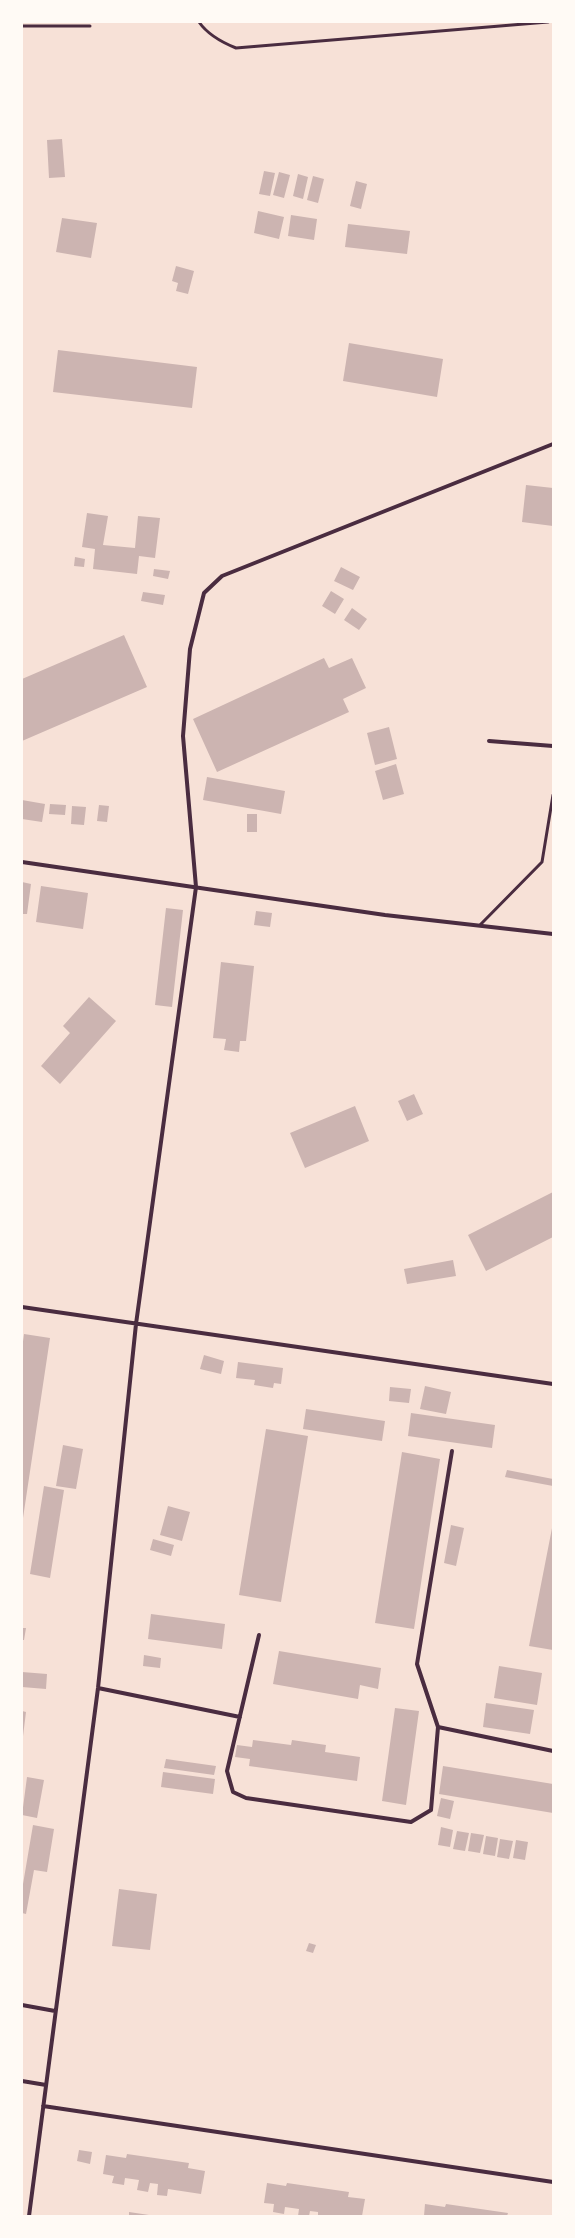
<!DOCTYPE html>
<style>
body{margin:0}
#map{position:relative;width:575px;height:2238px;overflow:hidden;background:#f7e1d7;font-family:"Titillium Web",sans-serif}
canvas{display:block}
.frame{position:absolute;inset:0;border:23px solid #fffaf5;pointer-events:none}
</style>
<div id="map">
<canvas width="575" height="2238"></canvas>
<div class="frame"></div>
</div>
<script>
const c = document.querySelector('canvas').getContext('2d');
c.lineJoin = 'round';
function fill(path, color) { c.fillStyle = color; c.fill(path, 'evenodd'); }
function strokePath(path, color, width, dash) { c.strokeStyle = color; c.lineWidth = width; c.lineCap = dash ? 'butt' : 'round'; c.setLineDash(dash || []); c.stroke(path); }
fill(new Path2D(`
 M62,139L65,177L49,178L47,140Z
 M264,171L275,173L270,196L259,194Z
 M279,172L290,175L284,198L273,195Z
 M298,174L308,177L303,199L293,196Z
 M313,176L324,179L318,203L307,200Z
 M356,181L367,184L361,209L350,206Z
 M258,211L284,217L279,239L254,233Z
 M291,215L317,219L314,240L288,236Z
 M62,218L97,223L91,258L56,252Z
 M348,224L410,231L407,254L345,247Z
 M176,266L194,271L188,294L176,291L178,283L172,281Z
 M349,343L443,359L437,397L343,381Z
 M58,350L197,367L192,408L53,392Z
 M526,485L553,488V526L522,522Z
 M87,513L108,516L103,545L135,548L138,516L160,518L155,558L139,556L137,574L93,569L95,549L82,547Z
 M75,557L85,559L84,567L74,566Z
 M341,567L360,577L353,590L334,581Z
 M154,569L170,571L168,579L153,576Z
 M331,591L344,599L335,614L322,606Z
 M143,592L165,595L163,605L141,601Z
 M352,608L367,619L359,630L344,620Z
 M124,635L147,687L22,741V679Z
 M324,658L329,668L352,658L366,688L343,699L349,712L217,772L193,719Z
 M389,727L397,759L375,765L367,733Z
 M396,764L404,794L383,800L375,771Z
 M207,777L285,791L281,814L203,800Z
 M22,800L45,804L42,822L22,819Z
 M50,804L66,805L65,815L49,814Z
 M99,805L109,806L107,822L97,821Z
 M72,806L86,807L84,825L71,824Z
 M247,814H257V832H247Z
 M22,882L31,884L27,914H22Z
 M41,886L88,893L83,929L36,922Z
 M166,908L183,910L172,1007L155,1005Z
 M256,911L272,913L270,927L254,925Z
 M221,962L254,966L246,1041H240L239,1052L224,1050L226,1039L213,1038Z
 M89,997L116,1021L60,1084L41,1066L70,1033L63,1026Z
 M414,1094L423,1114L407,1121L398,1101Z
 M355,1106L369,1141L305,1168L290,1133Z
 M553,1192V1237L486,1271L468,1235Z
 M453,1260L456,1276L407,1284L404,1269Z
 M24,1334L50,1338L23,1518L22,1349Z
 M204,1355L224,1361L221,1374L200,1369Z
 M238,1362L283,1368L281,1384L274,1383L273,1388L254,1385L255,1380L236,1378Z
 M425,1386L451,1392L446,1414L420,1409Z
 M390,1387L411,1389L409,1403L389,1401Z
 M306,1409L385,1421L382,1441L303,1429Z
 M411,1413L495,1425L492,1448L408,1436Z
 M266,1429L308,1436L281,1602L239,1595Z
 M63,1445L83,1449L76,1489L56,1486Z
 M402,1452L440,1459L414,1629L375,1623Z
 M507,1470L553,1479V1486L505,1477Z
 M44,1486L64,1490L50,1578L30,1574Z
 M168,1506L190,1512L182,1541L160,1535Z
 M553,1523V1650L529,1646Z
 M451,1525L464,1528L456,1566L444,1563Z
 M153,1539L174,1545L171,1556L150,1550Z
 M151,1614L225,1624L222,1649L148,1639Z
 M22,1628H26L24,1640H22Z
 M279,1651L381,1668L378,1689L360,1685L358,1699L273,1684Z
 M144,1655L161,1658L160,1668L143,1666Z
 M499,1666L542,1673L537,1705L494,1698Z
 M22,1672L47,1674L46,1689L22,1687Z
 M486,1703L534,1710L530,1734L483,1727Z
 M395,1708L419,1711L406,1805L382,1801Z
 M22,1711L26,1712L23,1736H22Z
 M253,1740L291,1745L292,1740L326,1745L325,1752L360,1757L357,1781L249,1766L250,1759L235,1757L237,1745L252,1747Z
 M166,1759L216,1766L214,1775L164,1768Z
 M443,1766L553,1784V1813L439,1794Z
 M163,1772L215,1779L213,1794L161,1787Z
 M27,1777L44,1780L37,1818L22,1815Z
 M441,1798L454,1801L450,1819L437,1816Z
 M33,1825L54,1829L47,1872L34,1870L26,1914L22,1913V1890Z
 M441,1827L453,1830L450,1847L438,1845Z
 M457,1831L469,1833L465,1851L453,1849Z
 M471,1833L484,1835L480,1853L468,1851Z
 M486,1836L498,1838L495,1856L483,1854Z
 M500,1839L513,1841L509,1859L497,1857Z
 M516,1840L528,1842L525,1860L513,1858Z
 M119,1889L157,1894L150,1950L112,1946Z
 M309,1943L316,1945L313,1953L306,1951Z
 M79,2150L92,2152L90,2164L77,2161Z
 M127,2154L189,2163L188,2168L205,2171L201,2194L168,2189L167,2196L157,2195L158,2184L150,2183L148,2192L137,2190L139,2180L125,2178L124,2185L112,2183L114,2176L103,2174L106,2155L126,2158Z
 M267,2183L286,2186L287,2183L349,2192L348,2197L365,2199L362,2216H318V2212L310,2211L309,2216H298L299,2209L285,2207L284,2214L273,2212L274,2204L264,2203Z
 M425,2204L445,2207L446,2204L508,2213L507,2216H424Z
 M129,2212L149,2215V2216H129Z`), '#ccb4b1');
strokePath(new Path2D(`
 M199,22C208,35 221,42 236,48L548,22
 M22,26H90
 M480,925L542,862L553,795`), '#4a2c40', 3);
strokePath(new Path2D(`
 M489,741L553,746
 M22,862L385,915L553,934
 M22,1307L553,1384
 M259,1635L227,1771L233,1792L246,1798L411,1822L431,1810L438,1727L417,1664L452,1451
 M98,1688L240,1717
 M438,1727L553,1751
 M22,2005L55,2011
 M22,2081L46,2085
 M43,2106L553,2182
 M29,2216L98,1688L136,1324L196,887L183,736L190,649L204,593L222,576L553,444`), '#4a2c40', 4);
</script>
